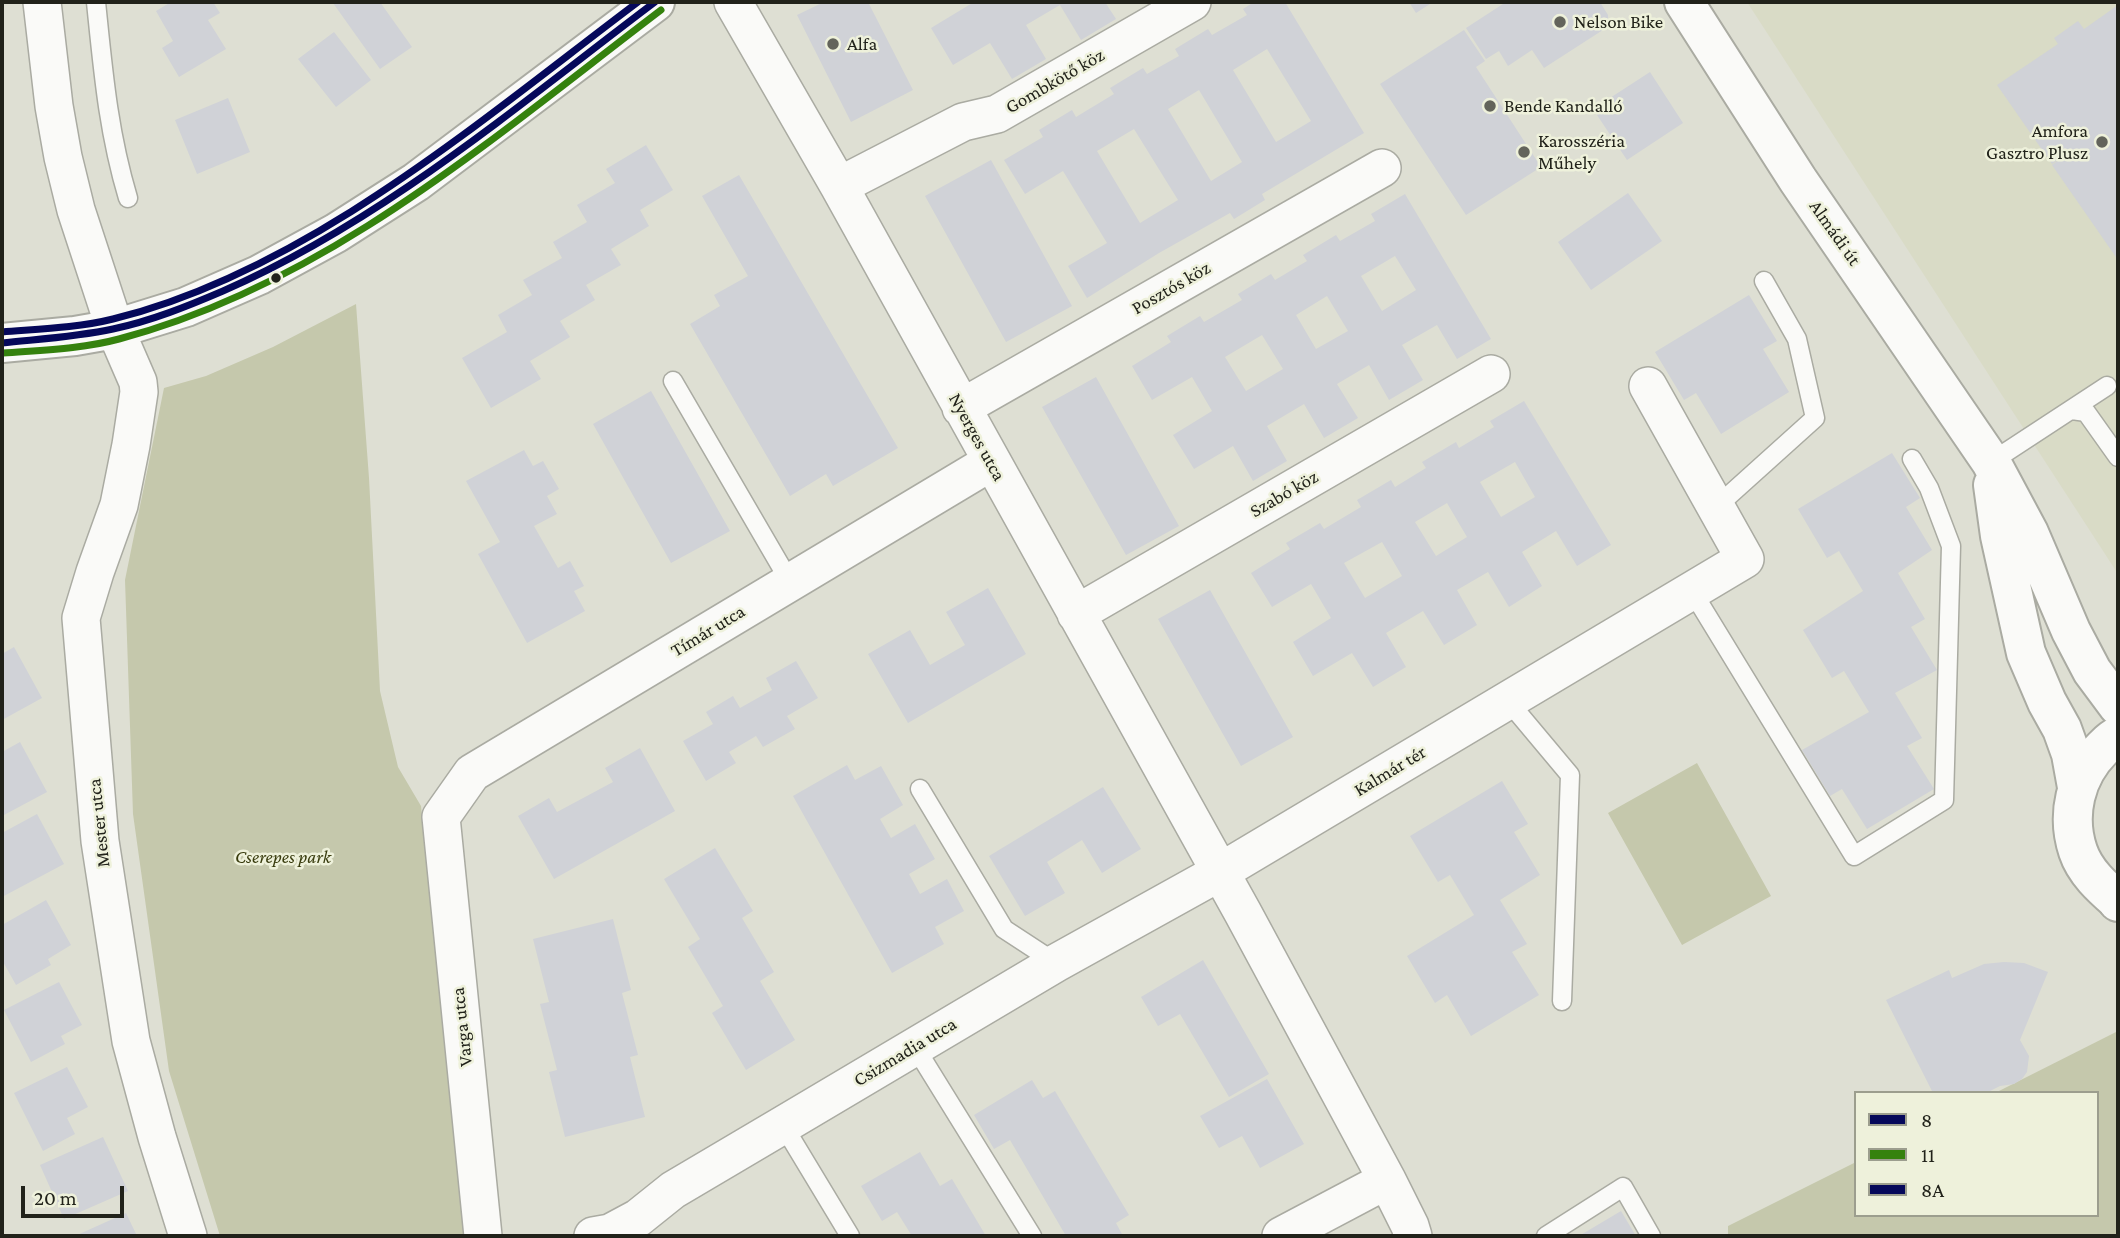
<!DOCTYPE html>
<meta charset="utf-8">
<style>
body{margin:0}
#map{position:relative;width:2120px;height:1238px;overflow:hidden;background:#dedfd3;font-family:"Crimson Pro",serif}
canvas{display:block}
.frame{position:absolute;inset:0;border:4px solid #21221a;pointer-events:none}
.legend{position:absolute;left:1854px;top:1091px;width:245px;height:126px;box-sizing:border-box;background:#eef1db;border:2px solid #9c9e8e;margin:0;padding:9px 12px;list-style:none;font-size:21px;color:#21221a}
.legend li{display:flex;align-items:center;gap:14px;height:35px}
.legend b{width:35px;border:2px solid #9c9e8e}
.scale{position:absolute;left:21px;top:1186px;width:103px;height:32px;box-sizing:border-box;border:4px solid #21221a;border-top:0;padding-left:9px;font-size:21px;line-height:24px;white-space:nowrap;color:#21221a;-webkit-text-stroke:5px #eef1db;paint-order:stroke}
</style>
<div id="map">
<canvas width="2120" height="1238"></canvas>
<div class="frame"></div>
<ul class="legend">
<li><b style="height:9px;background:#05085a"></b>8</li>
<li><b style="height:9px;background:#35820e"></b>11</li>
<li><b style="height:9px;background:#05085a"></b>8A</li>
</ul>
<div class="scale">20 m</div>
</div>
<script>
const c = document.querySelector('canvas').getContext('2d');
c.lineJoin = 'round';
function fill(path, color) { c.fillStyle = color; c.fill(path, 'evenodd'); }
function strokePath(path, color, width, dash) { c.strokeStyle = color; c.lineWidth = width; c.lineCap = dash ? 'butt' : 'round'; c.setLineDash(dash || []); c.stroke(path); }
function write(font, color, halo, rows, align = 'center') {
  c.font = font + ' "Crimson Pro",serif'; c.lineWidth = 5; c.setLineDash([]); c.textBaseline = 'middle'; c.strokeStyle = halo; c.fillStyle = color; for (const [text, x, y, turn = 0] of rows) {
    c.save(); c.translate(x, y); c.rotate((+turn || 0) * Math.PI / 180); c.textAlign = isNaN(turn) ? turn : align; if (halo) c.strokeText(text, 0, 0); c.fillText(text, 0, 0); c.restore();
  }
}
fill(new Path2D(`
 M1747,2H2118V574Z`), '#d9dbc6');
fill(new Path2D(`
 M356,304L369,478L380,691L398,767L421,806L465,1236H220L169,1071L133,814L125,580L164,388L206,376L273,347Z
 M1697,763L1771,896L1682,945L1608,813Z
 M2118,1031V1236H1728V1226L1856,1162V1215H2097V1093H1995Z`), '#c5c8ac');
fill(new Path2D(`
 M171,2H213L220,13L208,20L226,49L179,77L162,48L173,41L156,11Z
 M335,2H380L412,47L380,69L333,3Z
 M824,2H868L913,90L851,122L797,15Z
 M974,2H1105L1116,19L1081,40L1060,5L1026,25L1046,59L1012,79L990,43L953,65L931,28Z
 M1254,2H1285L1364,133L1262,194L1265,200L1234,219L1230,213L1159,253L1087,298L1068,266L1107,243L1080,199L1063,171L1025,194L1004,160L1043,137L1039,130L1072,110L1076,117L1114,94L1110,88L1143,68L1147,74L1179,56L1175,49L1208,29L1212,35L1247,15L1243,9ZM1267,49L1311,121L1276,142L1233,70ZM1199,90L1242,162L1211,181L1168,109ZM1134,129L1178,200L1140,223L1097,151Z
 M1409,2H1433L1416,13Z
 M1506,2H1600L1608,15V22L1606,28L1544,68L1532,50L1508,66L1499,51L1486,59L1466,28Z
 M2118,5V260L2052,165L2072,150L2052,164L1997,85L2058,44L2054,38L2078,21L2084,29Z
 M1464,30L1485,61L1476,67L1541,167L1466,215L1380,84Z
 M334,32L371,80L336,107L298,59Z
 M1650,72L1683,123L1627,160L1593,109Z
 M228,98L250,152L197,174L175,120Z
 M646,145L673,190L640,210L649,226L611,249L621,265L586,285L595,300L560,321L570,337L530,361L541,379L491,408L462,358L507,332L498,315L532,295L523,280L562,258L553,242L587,222L577,205L615,183L606,169Z
 M991,160L1072,306L1006,342L925,196Z
 M739,175L898,448L833,486L826,474L790,496L690,324L720,306L714,295L748,276L702,196Z
 M1628,193L1662,241L1591,290L1558,242Z
 M1405,194L1491,339L1457,359L1437,325L1402,345L1423,380L1389,400L1369,365L1337,384L1358,418L1324,438L1304,404L1267,426L1287,461L1253,481L1233,446L1194,469L1173,435L1212,411L1192,377L1152,400L1132,366L1171,342L1167,336L1200,316L1204,322L1242,300L1238,294L1271,274L1275,280L1307,261L1303,255L1336,235L1340,241L1375,221L1371,214ZM1395,256L1416,290L1382,311L1361,276ZM1327,296L1348,331L1316,349L1296,315ZM1262,335L1283,369L1246,391L1225,357Z
 M1749,295L1777,341L1763,349L1789,392L1721,434L1696,393L1684,400L1655,352Z
 M1096,377L1179,526L1126,555L1042,407Z
 M651,391L730,531L671,563L593,424Z
 M1524,401L1611,545L1577,566L1556,531L1522,552L1542,586L1509,607L1488,572L1457,590L1477,625L1444,645L1423,611L1386,633L1406,667L1373,687L1352,653L1313,676L1293,642L1331,618L1311,584L1272,607L1251,573L1290,549L1286,543L1320,523L1324,529L1361,507L1357,500L1391,480L1395,487L1426,468L1422,462L1456,442L1459,448L1494,427L1490,421ZM1515,462L1535,497L1501,517L1480,482ZM1447,503L1467,537L1436,556L1415,522ZM1382,542L1402,576L1365,598L1344,563Z
 M524,450L533,466L543,461L559,489L547,496L557,514L534,526L558,568L570,561L584,586L574,591L585,611L527,643L478,554L500,542L466,481Z
 M1892,453L1920,498L1906,507L1932,550L1898,573L1925,619L1911,627L1937,670L1895,693L1922,738L1907,746L1934,789L1867,829L1842,789L1830,796L1802,750L1869,712L1844,671L1832,678L1803,630L1863,591L1839,551L1827,558L1798,509Z
 M988,588L1026,654L908,723L868,654L910,630L930,665L965,645L946,612Z
 M1210,590L1293,737L1241,766L1158,619Z
 M14,647L42,698L2,720V654Z
 M796,661L818,698L787,716L795,729L763,747L756,736L729,752L736,763L706,781L683,741L713,724L706,712L733,696L740,708L772,690L766,678Z
 M20,742L47,792L2,816V752Z
 M640,748L675,811L554,879L518,816L549,798L557,812L613,782L605,768Z
 M847,765L855,780L881,766L903,805L880,819L891,838L915,824L935,859L909,874L920,894L947,879L964,911L935,927L944,944L892,973L793,796Z
 M1502,781L1528,824L1514,832L1540,875L1500,900L1527,944L1512,952L1539,995L1471,1036L1447,995L1435,1003L1407,956L1474,915L1450,875L1438,882L1410,836Z
 M1103,787L1141,849L1102,873L1082,840L1047,862L1065,893L1025,916L989,856Z
 M37,814L64,864L2,897V833Z
 M715,848L753,911L742,918L774,972L760,981L795,1040L746,1070L712,1013L723,1006L688,947L700,939L664,879Z
 M46,900L71,945L48,959L51,965L16,985L2,960V925Z
 M613,919L631,990L622,993L638,1055L630,1057L645,1117L565,1137L549,1072L557,1070L540,1004L549,1002L533,939Z
 M1203,960L1269,1074L1229,1097L1180,1014L1158,1026L1141,997Z
 M2004,962L2024,963L2048,972L2020,1040L2029,1056L2027,1072L2022,1079L2014,1084L2000,1086L1986,1093H1933L1886,1000L1949,970L1952,978L1984,964Z
 M59,982L82,1025L61,1036L65,1044L31,1062L4,1010Z
 M67,1067L88,1107L67,1118L75,1134L43,1151L14,1093Z
 M1267,1079L1304,1144L1260,1168L1242,1136L1219,1148L1200,1116Z
 M1032,1080L1043,1098L1055,1091L1129,1215L1116,1223L1123,1236H1066L1010,1140L994,1149L974,1115Z
 M103,1137L128,1191L64,1219L40,1165Z
 M920,1152L940,1186L952,1179L986,1236H912L897,1212L882,1221L861,1186Z
 M1621,1211L1636,1236H1579Z
 M126,1213L137,1236H75Z`), '#d0d2d7');
const service = new Path2D(`
 M96,2C103,70 108,131 128,198
 M673,381L790,582
 M2072,410L2086,412L2118,457
 M1991,462L2107,386
 M1715,508L1815,418L1797,339L1764,281
 M1692,591L1854,856L1944,800L1951,546L1929,488L1912,459
 M1508,701L1570,775L1562,1001
 M920,789L1004,929L1056,963
 M915,1047L1032,1236
 M783,1125L850,1236
 M1546,1236L1623,1187L1651,1236`);
const minor = new Path2D(`
 M42,2L54,106L63,157L76,210L115,329L138,382L139,392L131,445L119,505L95,572L81,618L100,841L131,1041L157,1137L188,1236
 M733,2L839,186L1243,913L1387,1180L1410,1226L1413,1236
 M839,186L963,122L997,114L1192,2
 M961,408L1382,168
 M1076,614L1491,374
 M483,1236L441,817L472,773L991,462
 M593,1236L610,1233L638,1218L673,1190L783,1125L1056,963L1220,872L1745,559L1648,386
 M1281,1236L1387,1180`);
const tertiary = new Path2D(`
 M1684,2L1798,180L1991,462L2029,533L2071,631L2092,671L2118,706
 M2,343L75,336L115,329L186,307L259,275L336,233L416,182L655,2
 M1993,485L2000,536L2026,653L2047,702L2062,729L2071,754L2077,787`);
const secondary = new Path2D(`
 M2118,736C2111,739 2107,744 2102,749C2075,776 2066,815 2078,851C2085,872 2102,887 2118,901`);
const primary = new Path2D(`
 M2118,901V902`);
strokePath(service, '#aaaba2', 21);
strokePath(minor, '#aaaba2', 40);
strokePath(tertiary, '#aaaba2', 42);
strokePath(secondary, '#aaaba2', 42);
strokePath(primary, '#aaaba2', 42);
strokePath(service, '#fafaf8', 18);
strokePath(minor, '#fafaf8', 37);
strokePath(tertiary, '#fafaf8', 38);
strokePath(secondary, '#fafaf8', 38);
strokePath(primary, '#fafaf8', 38);
strokePath(new Path2D(`
 M2,343C39,339 76,337 113,329C151,321 188,306 223,291C383,221 517,106 655,2`), '#05085a', 7);
strokePath(new Path2D(`
 M3,353C41,350 82,349 119,339C325,285 495,136 661,10`), '#35820e', 7);
strokePath(new Path2D(`
 M2,332C39,329 77,328 113,319C307,271 481,120 638,2`), '#05085a', 7);
for (const [x, y, r, color] of [
 [1560,22,7,"#63645b"],
 [833,44,7,"#63645b"],
 [1490,106,7,"#63645b"],
 [2102,142,7,"#63645b"],
 [1524,152,7,"#63645b"],
 [276,278,6,"#21221a"]
]) { const dot = new Path2D(); dot.arc(x, y, r, 0, 2 * Math.PI); c.fillStyle = color; c.fill(dot); strokePath(dot, '#eef1db', 2.5); }
write('19px', '#21221a', '#eef1db', [
 ["Nelson Bike",1574,22],
 ["Alfa",847,44],
 ["Bende Kandalló",1504,106],
 ["Amfora",2088,131,"right"],
 ["Gasztro Plusz",2088,153,"right"],
 ["Karosszéria",1538,141],
 ["Műhely",1538,163]
], 'left');
write('19px', '#21221a', '#eef1db', [
 ["Gombkötő köz",1055,81,-30],
 ["Almádi út",1835,233,55],
 ["Posztós köz",1171,288,-30],
 ["Nyerges utca",977,437,61],
 ["Szabó köz",1284,494,-30],
 ["Tímár utca",708,631,-31],
 ["Kalmár tér",1390,771,-31],
 ["Mester utca",99,823,-96],
 ["Varga utca",462,1027,-96],
 ["Csizmadia utca",905,1052,-31]
]);
write('italic 19px', '#383b0d', '#eef1db', [
 ["Cserepes park",283,857]
]);
</script>
